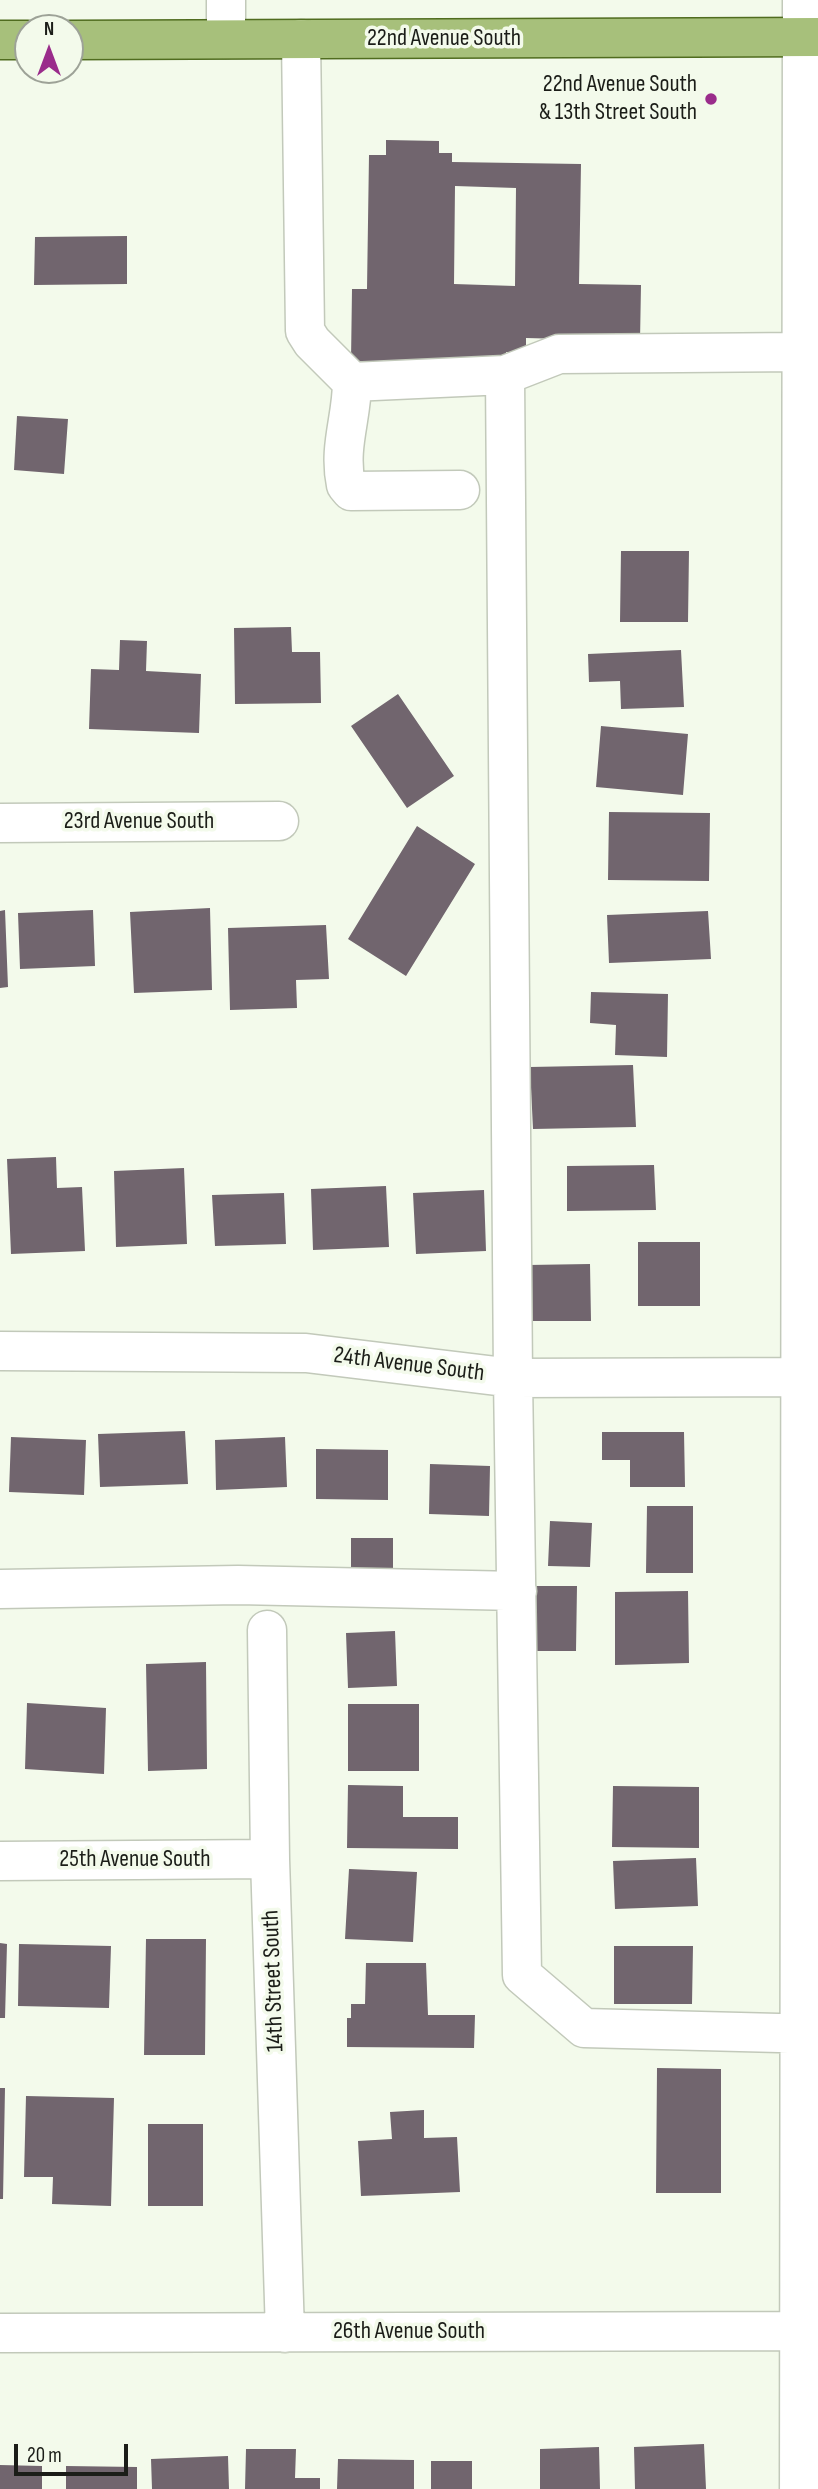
<!DOCTYPE html>
<style>
body{margin:0}
#map{position:relative;width:818px;height:2489px;overflow:hidden;background:#f3faeb;font-family:"Sofia Sans Condensed",sans-serif}
canvas{display:block}
.north{position:absolute;left:14px;top:14px;width:70px;height:70px;box-sizing:border-box;background:#f3faeb;border:2px solid #9da297;border-radius:50%;rotate:0deg;font-size:19px;font-weight:700;line-height:28px;text-align:center;color:#1b1d18}
.north::after{content:'';display:block;margin:auto;width:24px;height:32px;background:#9a2c8b;clip-path:polygon(50% 0,100% 100%,50% 72%,0 100%)}
.scale{position:absolute;left:14px;top:2444px;width:114px;height:32px;box-sizing:border-box;border:4px solid #1b1d18;border-top:0;padding-left:9px;font-size:21px;line-height:24px;white-space:nowrap;color:#1b1d18;-webkit-text-stroke:5px #f3faeb;paint-order:stroke}
</style>
<div id="map">
<canvas width="818" height="2489"></canvas>
<div class="north">N</div>
<div class="scale">20 m</div>
</div>
<script>
const c = document.querySelector('canvas').getContext('2d');
c.lineJoin = 'round';
function fill(path, color) { c.fillStyle = color; c.fill(path, 'evenodd'); }
function strokePath(path, color, width, dash) { c.strokeStyle = color; c.lineWidth = width; c.lineCap = dash ? 'butt' : 'round'; c.setLineDash(dash || []); c.stroke(path); }
function write(font, color, halo, rows, align = 'center') {
  c.font = font + ' "Sofia Sans Condensed",sans-serif'; c.lineWidth = 7; c.setLineDash([]); c.textBaseline = 'middle'; c.strokeStyle = halo; c.fillStyle = color; for (const [text, x, y, turn = 0] of rows) {
    c.save(); c.translate(x, y); c.rotate((+turn || 0) * Math.PI / 180); c.textAlign = isNaN(turn) ? turn : align; if (halo) c.strokeText(text, 0, 0); c.fillText(text, 0, 0); c.restore();
  }
}
fill(new Path2D(`
 M386,140L439,141V153H452V162L581,164L579,284L641,285L640,341L526,338V352H506V362L351,361L352,289H367L369,155H386ZM455,186L516,188L515,286L454,284Z
 M127,236V284L34,285L35,237Z
 M17,416L68,419L64,474L14,470Z
 M621,551H689L688,622H620Z
 M291,627L292,652H320L321,703L235,704L234,628Z
 M120,640L147,641L146,671L201,674L199,733L89,729L91,669L119,670Z
 M681,650L684,707L621,709L620,681L589,682L588,654Z
 M398,694L454,776L407,808L351,726Z
 M601,726L688,734L683,795L596,787Z
 M609,812L710,813L709,881L608,880Z
 M417,826L475,864L406,976L348,939Z
 M210,908L212,990L134,993L130,912Z
 M5,910L8,987L0,988V911Z
 M93,910L95,966L20,969L18,913Z
 M708,911L711,959L609,963L607,915Z
 M326,925L329,979L296,980L297,1008L230,1010L228,928Z
 M591,992L668,994L667,1057L615,1055L616,1025L590,1023Z
 M633,1065L636,1127L533,1129L530,1067Z
 M56,1157L57,1188L82,1187L85,1251L11,1254L7,1159Z
 M654,1165L656,1210L567,1211V1166Z
 M184,1168L187,1244L116,1247L114,1171Z
 M386,1186L389,1247L313,1250L311,1189Z
 M484,1190L486,1251L416,1254L413,1193Z
 M284,1193L286,1244L215,1246L212,1195Z
 M638,1242H700V1306H638Z
 M590,1264L591,1321H529L528,1265Z
 M185,1431L188,1484L100,1487L98,1434Z
 M602,1432H684L685,1487H630V1460H602Z
 M11,1437L86,1440L84,1495L9,1492Z
 M285,1437L287,1487L216,1490L215,1440Z
 M316,1449L388,1450V1500L316,1499Z
 M430,1464L490,1466L489,1516L429,1514Z
 M647,1506H693V1573H646Z
 M550,1521L592,1523L590,1567L548,1566Z
 M351,1538H393V1583H351Z
 M536,1586H577L576,1651H535Z
 M688,1591L689,1663L615,1665V1592Z
 M395,1631L397,1686L348,1688L346,1633Z
 M206,1662L207,1769L148,1771L146,1664Z
 M27,1703L106,1708L104,1774L25,1769Z
 M348,1704H419V1771H348Z
 M348,1785L403,1786V1817H458V1849L347,1848Z
 M613,1786L699,1787V1848L612,1847Z
 M696,1858L698,1906L615,1909L613,1861Z
 M349,1869L417,1872L413,1942L345,1939Z
 M146,1939H206L205,2055H144Z
 M0,1943L7,1944L5,2018H0Z
 M19,1944L111,1946L109,2008L18,2006Z
 M614,1946H693L692,2004H614Z
 M366,1963H426L428,2015H475L474,2048L347,2047V2018H351V2004H365Z
 M657,2068L721,2069V2193H656Z
 M0,2088H5L3,2199H0Z
 M26,2096L114,2098L111,2206L52,2204L53,2177H24Z
 M424,2110V2138L457,2137L460,2192L361,2196L358,2141L392,2139L390,2112Z
 M148,2124H203V2206H148Z
 M704,2444L706,2489H635L634,2447Z
 M599,2447L600,2489H540V2449Z
 M246,2449H296L295,2478H320V2489H245Z
 M228,2456L229,2489H152L151,2459Z
 M338,2459L414,2460V2489H337Z
 M431,2461H472V2489H431Z
 M0,2465L42,2466V2489H0Z
 M66,2466L137,2467V2489H66Z`), '#71656e');
const minor = new Path2D(`
 M226,0V39
 M301,39L305,331L312,342L352,382C352,418 338,447 346,485L351,491L460,490
 M801,352L559,354L505,375L513,1378L522,1975L584,2028L818,2034
 M352,382L505,375
 M0,823L279,821
 M0,1351L306,1353L513,1378L818,1377
 M0,1589L238,1585L517,1591
 M267,1630L270,1859L285,2333
 M0,1861L270,1859
 M0,2333L818,2331
 M799,2489L802,0`);
const major = new Path2D(`
 M0,40H28
 M70,40L818,37`);
strokePath(minor, '#c2c9ba', 41);
strokePath(major, '#506c1f', 41);
strokePath(minor, '#fff', 38);
strokePath(major, '#a7c07b', 38);
for (const [x, y, r, color] of [
 [711,99,7,"#9a2c8b"]
]) { const dot = new Path2D(); dot.arc(x, y, r, 0, 2 * Math.PI); c.fillStyle = color; c.fill(dot); strokePath(dot, '#f3faeb', 2.5); }
write('24px', '#1b1d18', '#f3faeb', [
 ["22nd Avenue South",444,39],
 ["23rd Avenue South",139,822],
 ["24th Avenue South",409,1365,7],
 ["25th Avenue South",135,1860],
 ["14th Street South",274,1981,-92],
 ["26th Avenue South",409,2332]
]);
write('24px', '#1b1d18', '#f3faeb', [
 ["22nd Avenue South",697,85],
 ["& 13th Street South",697,113]
], 'right');
</script>
